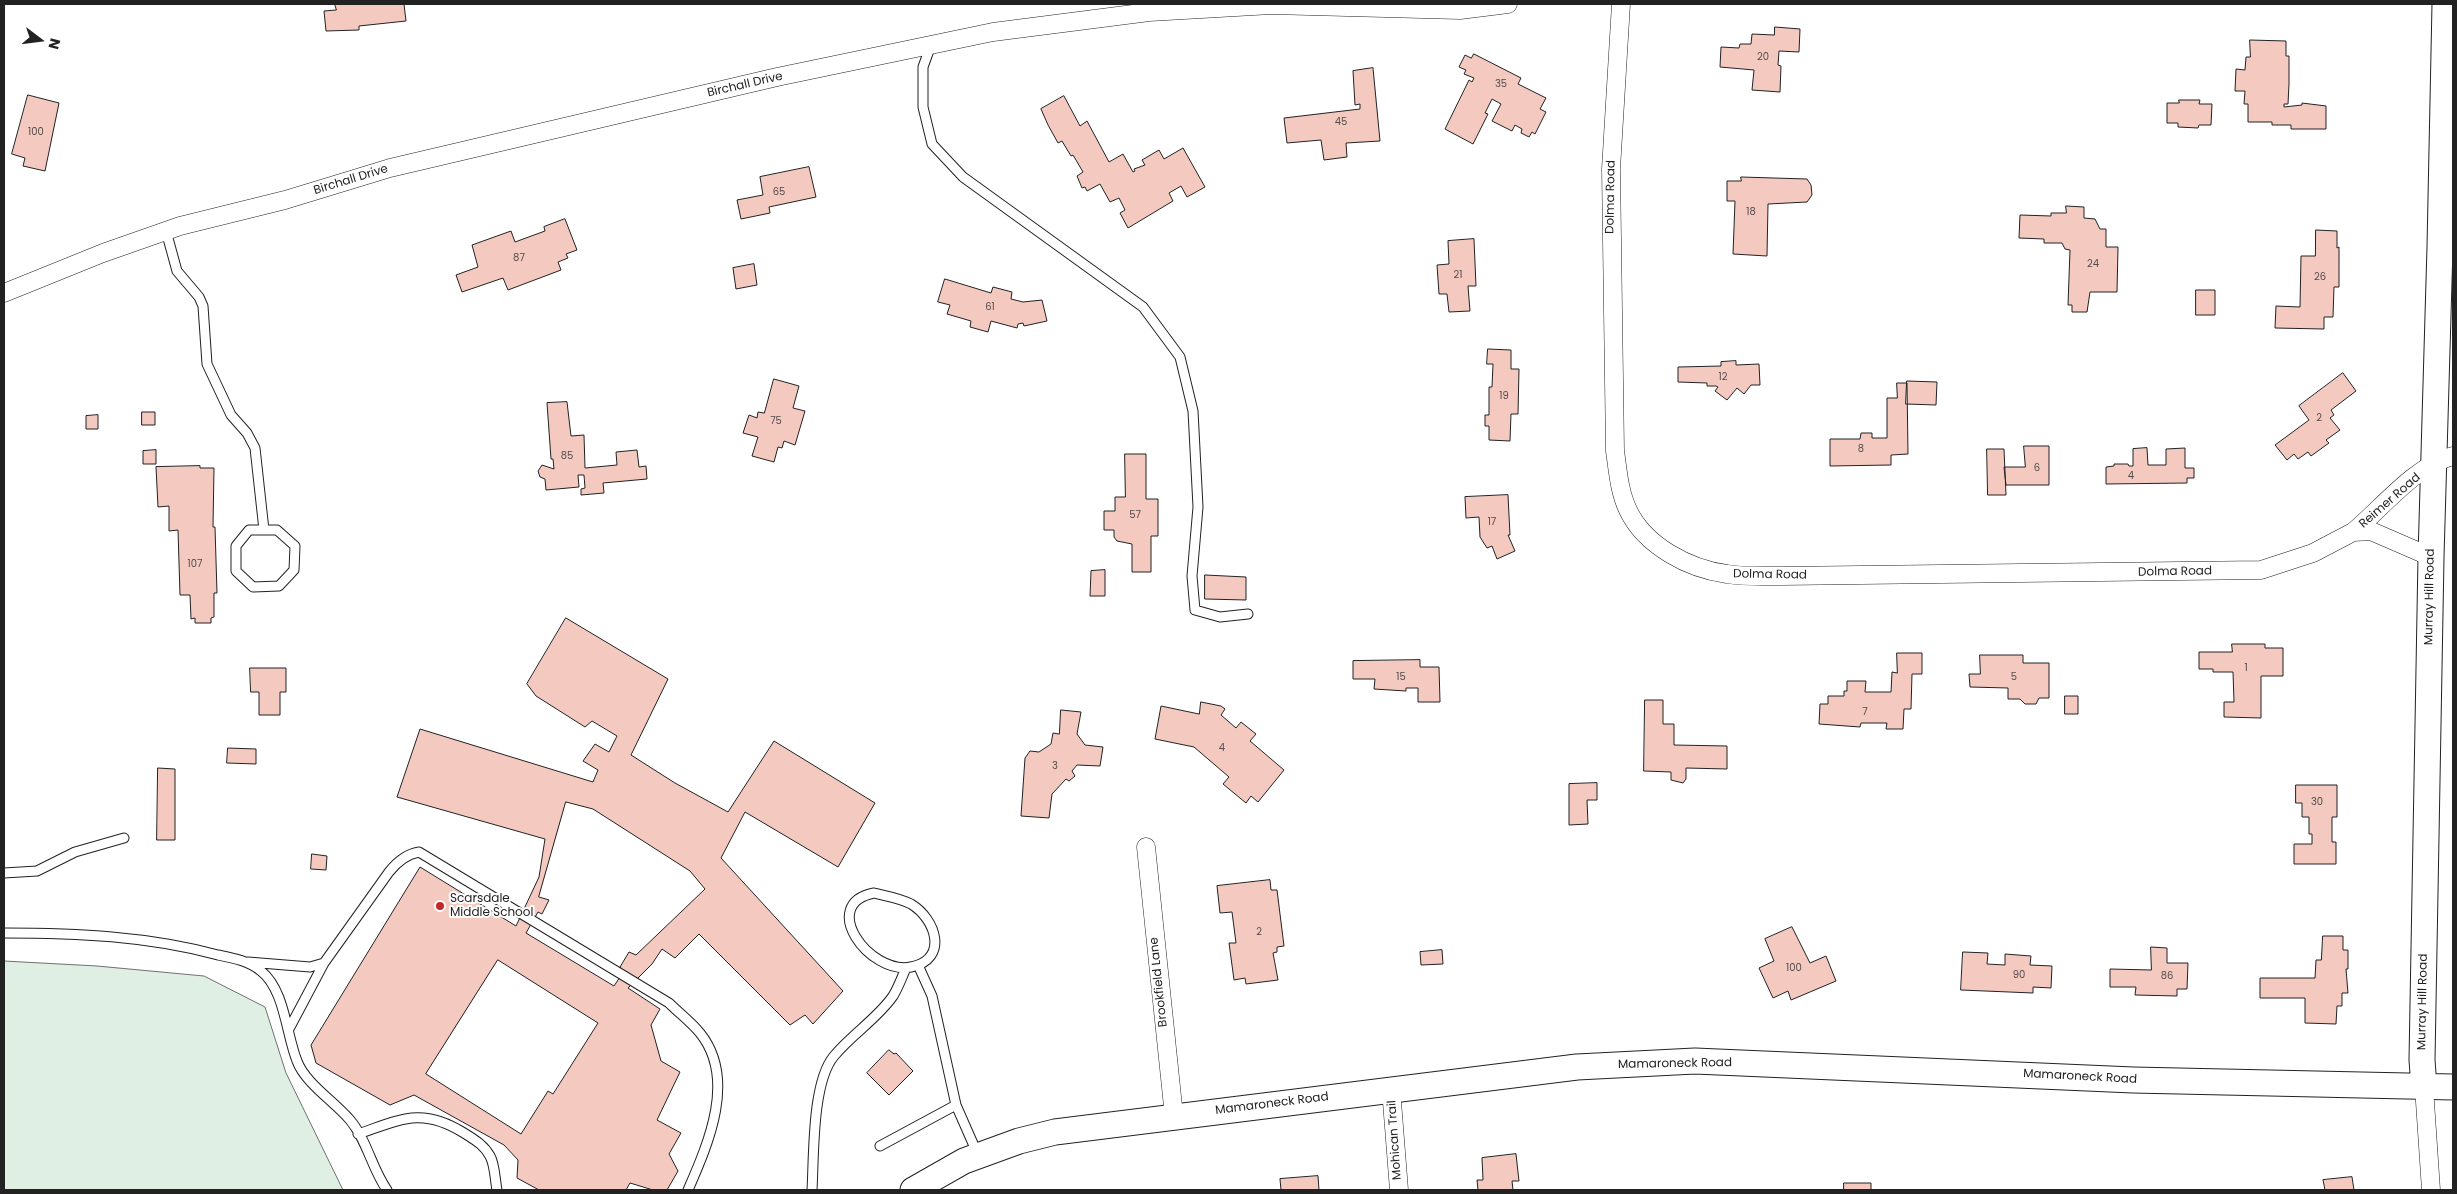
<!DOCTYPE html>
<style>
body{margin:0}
#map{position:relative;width:2457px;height:1194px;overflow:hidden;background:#fff;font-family:Poppins,sans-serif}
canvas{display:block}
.frame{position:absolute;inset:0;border:5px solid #222;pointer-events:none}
.north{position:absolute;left:15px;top:15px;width:50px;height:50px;-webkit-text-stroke:4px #fff;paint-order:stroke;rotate:105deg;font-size:14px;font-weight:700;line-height:20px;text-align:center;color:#222}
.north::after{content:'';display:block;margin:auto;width:18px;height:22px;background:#222;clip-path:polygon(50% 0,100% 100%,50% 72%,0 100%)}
</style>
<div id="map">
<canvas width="2457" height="1194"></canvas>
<div class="frame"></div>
<div class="north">N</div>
</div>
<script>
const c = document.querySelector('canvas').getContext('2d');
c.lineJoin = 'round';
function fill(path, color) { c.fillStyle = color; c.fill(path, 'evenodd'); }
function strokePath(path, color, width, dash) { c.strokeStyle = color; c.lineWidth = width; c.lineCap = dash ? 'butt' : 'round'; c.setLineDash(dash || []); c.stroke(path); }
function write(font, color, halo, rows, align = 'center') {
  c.font = font + ' Poppins,sans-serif'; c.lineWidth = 4; c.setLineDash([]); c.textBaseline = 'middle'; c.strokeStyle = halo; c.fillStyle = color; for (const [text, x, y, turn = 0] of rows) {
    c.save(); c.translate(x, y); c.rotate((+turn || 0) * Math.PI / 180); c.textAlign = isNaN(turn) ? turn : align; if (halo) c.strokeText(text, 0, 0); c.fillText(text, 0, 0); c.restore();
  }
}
const green = new Path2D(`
 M4,961L97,966L204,976L265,1007L286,1073L343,1190H4Z`);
fill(green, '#e0efe3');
strokePath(green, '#6f6f6f', 1);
const building = new Path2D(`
 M335,4H404L406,21L359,26V30L326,31L324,11L336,10Z
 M1775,27L1800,29L1799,52L1779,51L1778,65L1781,66L1780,92L1752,90L1754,70L1720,67L1721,47L1739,48L1740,44H1751L1752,34L1774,35Z
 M2250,40L2286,41V56H2289V84L2288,104H2284V107L2302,105V103L2326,106V129H2291V125H2272V122H2248V104H2244L2245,91H2235L2236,69L2245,70L2246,57H2250Z
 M1474,54L1521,78L1518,84L1546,98L1540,109L1546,112L1535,134L1532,132L1529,137L1521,133L1522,129L1515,125L1512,131L1492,121L1501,104L1492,99L1485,113L1488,114L1473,144L1445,129L1469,80L1472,82L1474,78L1464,74L1466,70L1459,67L1465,55L1471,58Z
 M1373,68L1380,141L1346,143L1347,157L1324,160L1321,140L1287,143L1284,118L1360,109V104L1355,105L1353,71Z
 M28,95L59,103L45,171L23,166L25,158L12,154Z
 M1064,96L1080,126L1087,121L1109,162L1123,154L1133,172L1135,171L1134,169L1145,165L1142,160L1159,150L1164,159L1183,148L1205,187L1187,197L1181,186L1169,193L1173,201L1128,228L1120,213L1125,210L1119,198L1110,202L1100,184L1087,191L1085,187L1082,188L1077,176L1083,172L1073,155L1071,156L1062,141L1058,143L1048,125L1041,109Z
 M2179,100H2200L2199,104H2212L2211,125H2199L2198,128L2178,127V123H2167V103H2179Z
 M809,167L816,197L769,207L770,213L741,219L737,200L763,195L760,177Z
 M1741,177L1807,179L1811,185L1812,195L1807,202L1768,204L1767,256L1733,254L1735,201H1727V181H1741Z
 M2066,206L2084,207V218L2095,219L2100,229H2106V247H2118L2117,292H2090L2087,312H2072V305H2068L2070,250L2065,249L2062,243H2044V239L2019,238L2020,215L2051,216V213H2066Z
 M565,219L577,250L566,254L568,258L558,262L561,270L508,290L503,278L462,292L456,275L478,267L472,245L511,231L515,242L545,231L544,227Z
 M2316,230L2337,231V248L2339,247V287H2334L2333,317H2324V329L2275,328L2276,306L2300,307L2301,256H2315Z
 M1474,239L1476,286H1468L1470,311L1449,312L1447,294H1439L1437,265L1449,264L1448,241Z
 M754,264L757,285L736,289L733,268Z
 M945,279L991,293L993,287L1012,292L1011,299L1023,302L1042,300L1047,321L1024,326L1023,323L1018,324L1017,328L991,321L988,332L970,327L971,321L947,314L950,305L938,302Z
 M2196,290H2215V315H2196Z
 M1488,349L1511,350V369H1519L1518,414H1511L1510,441L1489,440V426H1485V415H1489V387H1492L1493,364H1487Z
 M1736,361V365L1759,364L1760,385H1751L1744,394L1737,388L1727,400L1715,391L1718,387L1716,386H1707V383L1678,382V367L1721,366V362Z
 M2343,373L2356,391L2331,410L2334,415L2330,418L2340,430L2326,440L2329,443L2311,456L2308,452L2298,459L2294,454L2287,460L2275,445L2309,420L2299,406Z
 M774,379L799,386L793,408L805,411L795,445L784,441L782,448L778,447L774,462L752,456L758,437L743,433L749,415L757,418L758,412L764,413Z
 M1907,381L1937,382L1936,405L1906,404Z
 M1897,383H1907L1908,454L1891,455V465L1830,466V439H1860L1861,433H1872V438H1887V398H1897Z
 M567,402L571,436L584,435L585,468L617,465L616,452L637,450L639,467L646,466L647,479L603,483L604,493L581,495V489L585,488L584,475H578L579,487L546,490L545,479L540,477L538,471L542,465L554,469L553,459H551L547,403Z
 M142,412H155V425H142Z
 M98,415V429H86V416Z
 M2024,446H2049V485H2006L2004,467H2025Z
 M2147,448L2148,465H2166V449L2185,448V468H2194V478H2187V483L2106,484V467L2114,466V464H2128L2129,466H2133V449Z
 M1987,449H2004L2006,495H1988Z
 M156,450V464H143V451Z
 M1125,454H1146V499H1158V536H1151V572H1132V544L1117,541L1114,537V530H1104V511H1115V497H1125Z
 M200,466V468H214L213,527H215L217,593H214V617L211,618V623H195V618L191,619L190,595H180L178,530L169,531V506L158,507L156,467Z
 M1508,495L1510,535H1508L1515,551L1497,559L1492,546L1487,548L1480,537L1479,517L1466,518L1465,497Z
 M1105,570V596H1090L1091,571Z
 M1205,575L1246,577V600L1205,599Z
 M566,618L668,679L631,755L675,783L728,812L774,741L875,803L838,867L745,812L721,858L843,991L813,1024L805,1015L790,1025L699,934L675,958L662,949L652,964L628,988L660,1009L651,1025L661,1061L680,1072L657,1120L681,1133L669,1154L678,1171L667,1190H653L630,1183L626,1190H539L517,1178L518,1160L504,1145L414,1095L390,1105L316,1063L311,1045L420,867L516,926L539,877L545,839L397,797L420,729L593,782L598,770L583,761L595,744L609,752L617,736L592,721L585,727L536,696L527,684ZM566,802L593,809L690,871L705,889L636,955L629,952L620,967L624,971L614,986L526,933L538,912L542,914L549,900L539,897ZM498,960L598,1023L553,1094L548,1091L521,1134L426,1074Z
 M2232,644H2265V648H2283V676H2261V718L2224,717V702H2234L2233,672H2213V669H2199V652H2232Z
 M1897,653H1922V674H1912L1911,709H1904L1903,729H1886L1887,723H1861L1860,727L1819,724L1820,704H1828V696H1844V691H1847V681H1866L1865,692H1891L1892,672L1897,673Z
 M1980,655H2023V663H2049V698H2039L2036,704H2025L2020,699H2008V688L1970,687L1969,674H1980Z
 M1420,660V667H1439L1440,702H1418V688H1406V691L1374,689L1375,679H1353V661Z
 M250,668H286V692H280V715H259V692H251Z
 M2065,696H2078V714H2065Z
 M1645,700H1663V724H1674V745L1727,746V769L1686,768V779L1683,783L1671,780V772L1644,771Z
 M1201,702L1221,706L1225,709L1221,715L1236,728L1241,722L1256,734L1250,741L1284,770L1258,802L1251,796L1246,803L1223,784L1229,777L1194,747L1155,739L1161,706L1199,714Z
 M1061,710L1081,712L1077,734L1085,745L1103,747L1100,766L1077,765L1072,771L1075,776L1069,781L1066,779L1052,794L1049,818L1021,816L1025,758L1030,751L1039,752L1051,744L1053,733L1059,734Z
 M228,748L256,749V764L227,763Z
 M158,768L175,769V840H157Z
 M1597,783V800H1587L1588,824L1569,825V784Z
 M2296,785H2337V817H2332V842H2336V864H2294V844H2312V834H2309V817H2302V803H2296Z
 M312,854L327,856L326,870L311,869Z
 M1270,880L1271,890H1277L1284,946L1277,947V952L1273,953L1278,980L1246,984L1245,978L1234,980L1229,943H1236L1232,912L1220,913L1217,886Z
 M1792,927L1810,963L1826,956L1836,981L1791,1000L1788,991L1773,998L1759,968L1774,961L1765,939Z
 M2323,936H2343V950H2348V969H2346L2348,993H2342V1006H2337L2336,1024L2305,1023V998H2260V978H2315L2316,960H2321Z
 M2151,947L2167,948V963H2188L2187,989H2177V996L2135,995L2136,987H2110V969L2151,970Z
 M1442,950L1443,964L1421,965L1420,952Z
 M1963,952L1988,953L1987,964L2005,965V954L2031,956L2030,965L2052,966L2051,988L2033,987V993L1961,990Z
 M889,1050L894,1054L896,1053L913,1071L889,1095L867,1073Z
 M1516,1154L1519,1181H1512L1513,1190H1478L1477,1180H1483L1482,1158Z
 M1318,1176L1319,1190H1281L1280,1179Z
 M2352,1177L2354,1190H2325L2323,1180Z
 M1844,1183H1871V1190H1844Z`);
fill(building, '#f3c9c0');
strokePath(building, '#222', 1);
const lane = new Path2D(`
 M931,45L923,67V107L932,144L963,177L1143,307L1180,357L1193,411L1198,507L1192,576L1195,610L1220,617L1248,614
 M166,231L177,271L199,297L203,306L207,364L231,415L247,433L255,448L264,530H249L236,546V571L253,587L279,586L294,570L295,546L277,530H264
 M4,873L37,871L75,852L124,838
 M874,893C886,896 900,898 911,904C936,919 949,959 911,967C869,975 818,904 874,893Z
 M4,933C76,933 148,936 218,955C233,958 249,961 261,971C285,990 286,1034 297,1061C305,1083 335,1102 350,1120C367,1140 372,1169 387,1190
 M248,962L310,967L324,963
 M918,965L932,996L956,1105L978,1155
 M289,1029L324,963L389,872C397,862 406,854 419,852L669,1003C679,1013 691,1022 700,1033C737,1079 708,1144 688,1190
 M358,1134C402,1119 422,1107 464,1133C475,1140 484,1145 490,1156C495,1165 495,1180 497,1190
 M880,1146L956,1105
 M812,1190C814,1155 812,1082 834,1056C852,1034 877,1019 893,996C898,988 902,977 906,968`);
const street = new Path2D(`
 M1621,4L1611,169L1615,451C1618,471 1619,491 1628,510C1645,546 1689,569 1727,574C1745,577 1763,576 1781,576L2261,570L2313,553L2353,532L2371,531L2431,557
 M4,293L103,253L180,226L285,200L390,168L777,77L993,32L1149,12L1271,5L1460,10L1508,4
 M2353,532C2382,508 2416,465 2453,456
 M1146,847L1174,1116
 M2424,1087L2431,1190
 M1391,1089L1399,1190`);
const secondary = new Path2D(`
 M2424,1087L2422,1060L2431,557L2440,247L2445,4
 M913,1190L964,1161L1019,1141L1055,1132L1577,1067L1695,1061L2133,1080L2453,1087`);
strokePath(lane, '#222', 11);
strokePath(street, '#222', 19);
strokePath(secondary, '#222', 27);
strokePath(lane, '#fff', 9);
strokePath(street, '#fff', 18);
strokePath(secondary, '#fff', 25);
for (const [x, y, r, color] of [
 [440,906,5,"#c62828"]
]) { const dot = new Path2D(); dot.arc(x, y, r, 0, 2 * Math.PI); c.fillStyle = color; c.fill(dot); strokePath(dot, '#fff', 2); }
write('10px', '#564c4a', null, [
 ["20",1763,57],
 ["35",1501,84],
 ["45",1341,122],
 ["100",36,132],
 ["65",779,192],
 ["18",1751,212],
 ["87",519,258],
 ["24",2093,264],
 ["21",1458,275],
 ["26",2320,277],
 ["61",990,307],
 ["12",1723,377],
 ["19",1504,396],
 ["2",2319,418],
 ["75",776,421],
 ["8",1861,449],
 ["85",567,456],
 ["6",2037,468],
 ["4",2131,476],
 ["57",1135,515],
 ["17",1492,522],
 ["107",195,564],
 ["1",2246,668],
 ["15",1401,677],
 ["5",2014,677],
 ["7",1865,712],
 ["4",1222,748],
 ["3",1055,766],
 ["30",2317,802],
 ["2",1259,932],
 ["100",1794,968],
 ["90",2019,975],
 ["86",2167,976]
]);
write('12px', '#222', '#fff', [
 ["Birchall Drive",745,85,-13],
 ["Birchall Drive",351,180,-17],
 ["Dolma Road",1611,197,-89],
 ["Reimer Road",2390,501,-41],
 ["Dolma Road",2175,572,-1],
 ["Dolma Road",1770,575,1],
 ["Murray Hill Road",2430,597,-89],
 ["Brookfield Lane",1159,982,-96],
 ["Murray Hill Road",2423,1002,-89],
 ["Mamaroneck Road",1675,1064,-1],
 ["Mamaroneck Road",2080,1077,3],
 ["Mamaroneck Road",1272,1104,-7],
 ["Mohican Trail",1395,1140,-94]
]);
write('12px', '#222', '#fff', [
 ["Scarsdale",450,899],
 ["Middle School",450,913]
], 'left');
</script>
